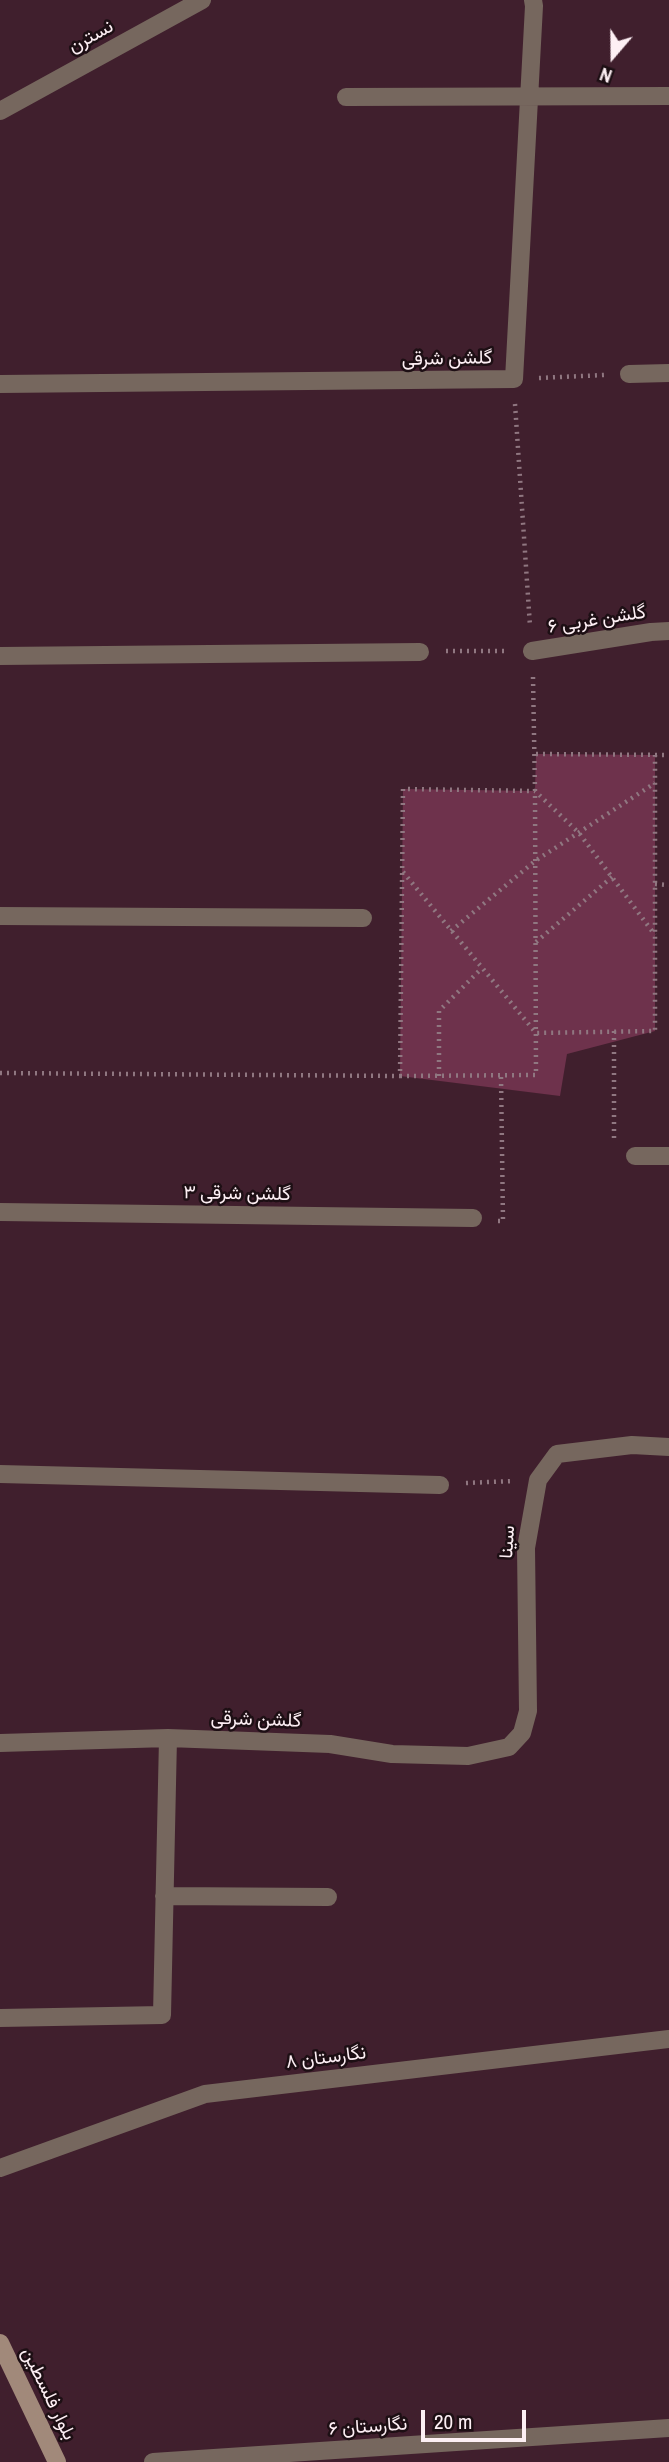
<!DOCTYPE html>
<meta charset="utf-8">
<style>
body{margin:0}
#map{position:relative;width:669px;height:2462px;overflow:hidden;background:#401f2d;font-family:"Archivo Narrow",sans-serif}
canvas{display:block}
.north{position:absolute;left:578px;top:21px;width:70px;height:70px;-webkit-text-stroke:5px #1d0f14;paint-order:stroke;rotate:200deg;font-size:19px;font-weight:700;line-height:28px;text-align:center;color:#fdeff4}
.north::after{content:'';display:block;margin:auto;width:24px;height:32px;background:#fdeff4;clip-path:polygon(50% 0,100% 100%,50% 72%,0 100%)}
.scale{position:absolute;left:421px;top:2410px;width:105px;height:32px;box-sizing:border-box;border:4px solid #fdeff4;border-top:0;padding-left:9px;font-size:21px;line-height:24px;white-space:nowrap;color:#fdeff4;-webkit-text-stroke:5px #1d0f14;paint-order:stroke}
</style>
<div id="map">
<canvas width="669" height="2462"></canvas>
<div class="north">N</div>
<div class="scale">20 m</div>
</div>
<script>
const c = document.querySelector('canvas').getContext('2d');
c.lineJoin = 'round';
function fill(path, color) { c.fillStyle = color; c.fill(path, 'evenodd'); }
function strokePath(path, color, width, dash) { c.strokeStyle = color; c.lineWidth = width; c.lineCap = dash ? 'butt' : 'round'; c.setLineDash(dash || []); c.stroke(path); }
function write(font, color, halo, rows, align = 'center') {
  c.font = font + ' "Archivo Narrow",Vazirmatn,sans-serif'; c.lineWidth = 5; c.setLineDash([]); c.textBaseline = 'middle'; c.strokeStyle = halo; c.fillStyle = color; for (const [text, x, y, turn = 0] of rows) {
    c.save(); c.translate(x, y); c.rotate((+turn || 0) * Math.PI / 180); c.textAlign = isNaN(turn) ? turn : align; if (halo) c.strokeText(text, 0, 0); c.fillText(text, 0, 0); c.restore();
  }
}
fill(new Path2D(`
 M536,754L655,755V1031L567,1054L560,1096L400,1076L403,789L535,791Z`), '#6e324c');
strokePath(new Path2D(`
 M539,378L604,375
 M515,404L530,626
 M446,651H507
 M533,677L535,791L536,1075L400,1076L403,789L535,791L579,833L655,935
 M536,754L669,755
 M403,872L536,1033L655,1031V755
 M655,884L669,885
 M451,931L535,861L655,783
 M536,942L612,877
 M614,1031V1139
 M0,1073L400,1076
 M439,1076V1011L482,968
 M498,1221H503L501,1076
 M466,1483L513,1481`), '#907781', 4.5, [2, 5]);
strokePath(new Path2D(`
 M346,97L669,96
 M0,111L202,0
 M629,374L669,373
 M0,384L514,379L534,6L533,0
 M532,651L651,632L669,631
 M0,656L420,652
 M0,916L363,918
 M635,1156H669
 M0,1212L473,1218
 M0,1474L440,1485
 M0,1743L168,1738L330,1744L392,1754L468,1756L509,1747L522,1733L528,1711L526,1548L538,1480L557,1454L632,1445L669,1447
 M164,1896L328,1897
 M0,2018L162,2015L168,1738
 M0,2168L205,2094L669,2039
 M153,2462L669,2428`), '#76675e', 18);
strokePath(new Path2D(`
 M0,2343L57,2462`), '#a1897a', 18);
write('19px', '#fdeff4', '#1d0f14', [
 ["نسترن",91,37,-29],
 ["گلشن شرقی",447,359,-1],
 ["گلشن غربی ۶",597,620,-9],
 ["گلشن شرقی ۳",237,1194,1],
 ["سینا",508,1542,-86],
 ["گلشن شرقی",256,1720,2],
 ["نگارستان ۸",326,2058,-7],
 ["بلوار فلسطین",48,2394,64],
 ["نگارستان ۶",368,2427,-4]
]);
</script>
